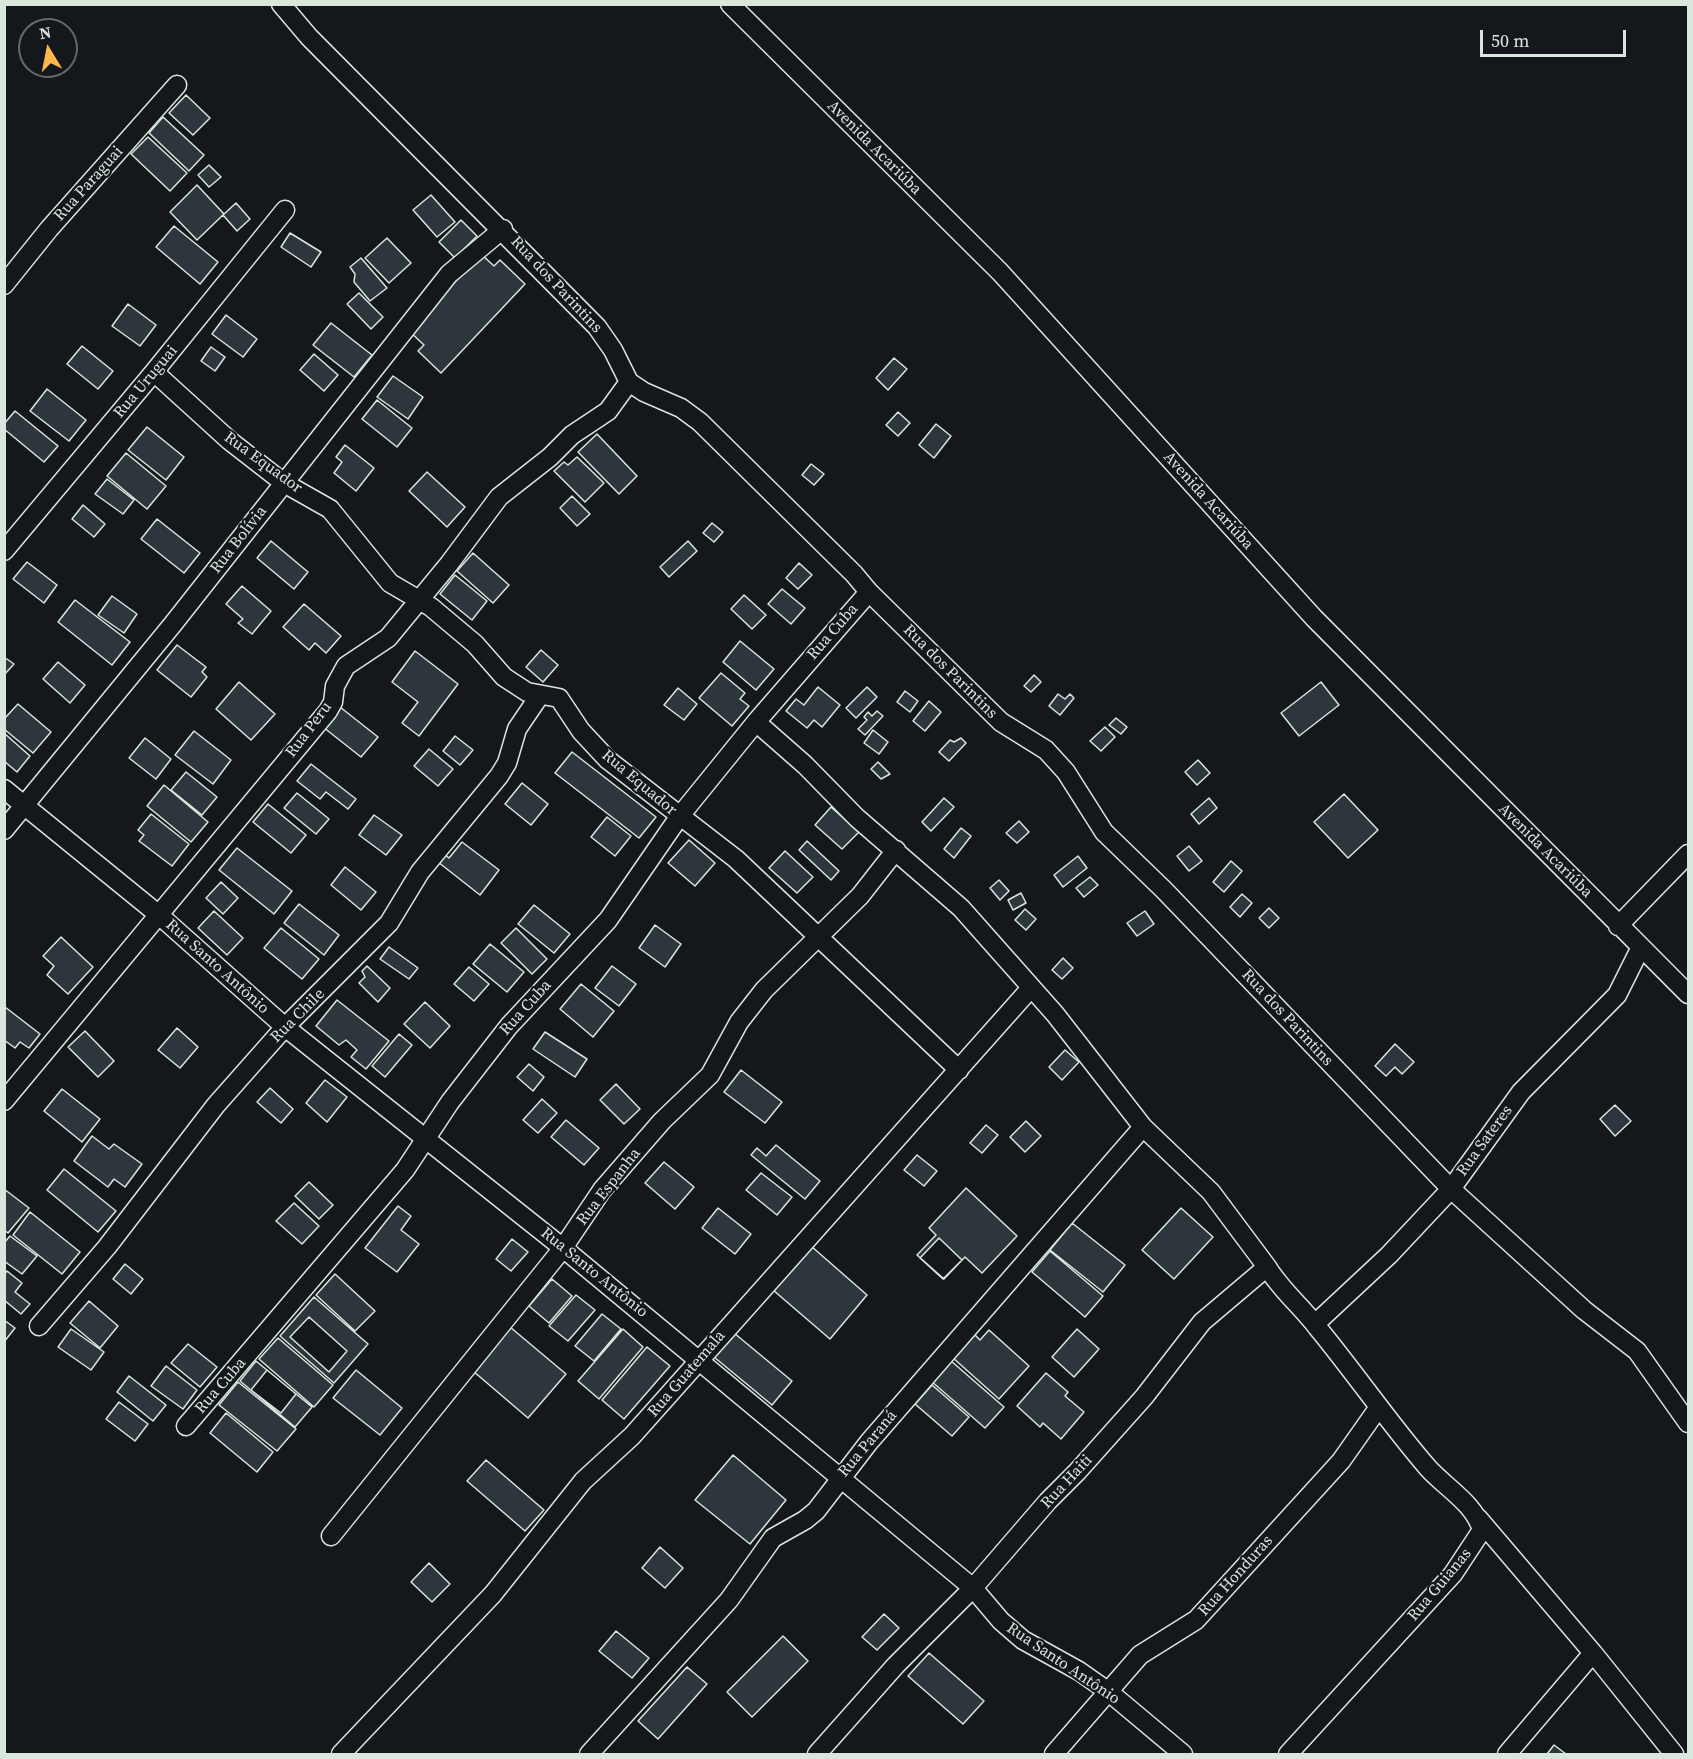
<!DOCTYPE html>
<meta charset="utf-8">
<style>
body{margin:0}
#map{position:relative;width:1693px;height:1759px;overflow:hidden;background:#14181c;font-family:"Source Serif 4",serif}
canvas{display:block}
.frame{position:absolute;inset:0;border:6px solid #d8e6dc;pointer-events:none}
.north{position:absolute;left:18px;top:18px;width:60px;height:60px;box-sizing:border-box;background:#14181c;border:2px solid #626a69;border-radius:50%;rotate:350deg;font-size:16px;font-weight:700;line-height:24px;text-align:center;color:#d8e6dc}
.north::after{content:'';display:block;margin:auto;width:21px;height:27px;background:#ffb74d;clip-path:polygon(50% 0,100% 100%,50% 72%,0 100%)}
.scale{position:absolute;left:1480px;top:30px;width:146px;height:27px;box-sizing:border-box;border:3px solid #d8e6dc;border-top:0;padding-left:8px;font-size:18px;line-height:21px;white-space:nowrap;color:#d8e6dc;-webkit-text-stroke:4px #14181c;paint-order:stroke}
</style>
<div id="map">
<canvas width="1693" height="1759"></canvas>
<div class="frame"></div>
<div class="north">N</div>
<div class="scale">50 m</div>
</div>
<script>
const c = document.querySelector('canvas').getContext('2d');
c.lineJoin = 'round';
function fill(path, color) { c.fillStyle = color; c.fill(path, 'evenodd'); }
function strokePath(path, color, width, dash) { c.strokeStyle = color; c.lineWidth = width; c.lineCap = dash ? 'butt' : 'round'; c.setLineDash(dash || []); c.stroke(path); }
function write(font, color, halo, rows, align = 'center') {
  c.font = font + ' "Source Serif 4",serif'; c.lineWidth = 4.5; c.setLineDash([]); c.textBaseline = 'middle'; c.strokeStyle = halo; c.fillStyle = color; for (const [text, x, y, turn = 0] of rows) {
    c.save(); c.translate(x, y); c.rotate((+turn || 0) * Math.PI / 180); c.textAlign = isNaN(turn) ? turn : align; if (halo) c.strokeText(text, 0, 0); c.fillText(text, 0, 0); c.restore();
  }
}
const building = new Path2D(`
 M186,95L210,118L193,135L169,113Z
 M163,117L204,155L189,171L149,133Z
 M148,137L187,173L170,191L131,154Z
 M209,165L221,177L209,187L198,175Z
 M197,185L224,214L197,240L170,212Z
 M431,195L455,222L437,237L413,210Z
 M236,203L250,219L237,231L223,215Z
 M461,220L477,236L455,258L439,242Z
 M174,226L218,262L200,284L156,247Z
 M290,233L321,252L311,267L281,247Z
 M387,238L411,263L389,283L365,258Z
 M481,254L494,266L500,260L525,284L441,373L418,351L424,345L409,331Z
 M361,258L387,288L370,301L354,282L355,274L350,267Z
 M359,293L383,317L371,329L347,304Z
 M128,304L156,325L140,346L112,326Z
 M226,315L257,339L243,357L212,334Z
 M331,323L372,355L354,377L313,345Z
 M82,346L113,371L98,389L67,364Z
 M211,347L225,357L215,371L201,361Z
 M314,354L338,375L324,391L300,370Z
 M894,358L907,369L888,390L876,378Z
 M393,376L423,397L408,419L377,397Z
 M47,389L86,420L69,441L30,411Z
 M377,400L412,428L397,447L362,419Z
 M15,411L58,446L44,462L4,429V424Z
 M898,412L910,423L898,436L886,425Z
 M936,424L951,436L934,458L919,445Z
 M147,427L184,457L166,480L128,450Z
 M597,434L637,476L619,494L578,452Z
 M345,445L374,468L356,491L334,473L342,462L336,457Z
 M126,453L166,486L147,509L107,476Z
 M577,457L604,483L585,502L554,471L564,462L568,465Z
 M811,464L824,474L814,485L802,475Z
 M427,472L465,507L447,527L409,491Z
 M107,479L134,500L123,514L95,494Z
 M572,496L590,514L577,526L560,508Z
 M83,505L105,524L94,537L72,519Z
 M157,519L200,553L184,573L141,539Z
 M712,523L723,532L714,542L703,533Z
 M271,541L308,572L294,589L257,558Z
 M688,541L697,551L669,577L660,567Z
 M473,553L509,585L493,603L457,571Z
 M27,562L57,585L44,603L13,579Z
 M799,563L812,575L798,589L786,578Z
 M455,575L487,601L472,620L440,594Z
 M242,586L271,611L252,634L238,623L243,619L226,604Z
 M782,589L805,608L791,624L768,604Z
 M744,595L766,615L752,629L731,609Z
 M112,596L137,614L124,633L98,615Z
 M75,600L130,642L112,665L58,622Z
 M304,604L341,636L326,653L315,643L309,650L283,627Z
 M740,641L774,669L756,690L723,662Z
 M177,645L206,667L202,672L207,677L191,697L157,670Z
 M541,650L558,665L543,682L526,667Z
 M415,651L458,684L419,736L402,723L418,702L392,682Z
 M4,657L14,664L4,675Z
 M58,662L85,685L70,703L43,679Z
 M721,673L745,693L740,699L749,706L732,726L699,698Z
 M1034,675L1041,682L1031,692L1024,686Z
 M239,682L275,714L251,740L216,709Z
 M1321,682L1339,705L1299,736L1281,713Z
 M818,687L840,705L822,727L814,720L807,728L786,711L796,699L804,705Z
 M867,687L877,697L856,718L846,708Z
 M678,688L697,704L684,720L664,705Z
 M905,691L918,701L910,712L897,702Z
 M1058,694L1065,699L1070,694L1074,698L1060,715L1049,706Z
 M929,701L941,712L925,731L913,721Z
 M18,704L51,732L33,753L4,729V719Z
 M340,707L378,737L361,757L323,727Z
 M877,711L883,716L865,735L858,729L867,720L864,717L868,712L872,716Z
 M1116,718L1127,727L1121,734L1109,725Z
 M1105,727L1115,737L1101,751L1090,741Z
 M873,730L888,742L879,754L864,743Z
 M194,731L231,760L213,784L175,755Z
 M4,733L30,756L17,772L4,761Z
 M455,736L473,750L460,765L443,751Z
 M145,738L171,759L156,779L129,758Z
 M961,738L966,743L949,761L939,752L950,740L954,742Z
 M429,749L453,769L438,786L414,766Z
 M572,752L656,817L639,838L555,773Z
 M1198,760L1210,773L1197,785L1185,772Z
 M878,762L890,774L881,779L871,769Z
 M311,764L356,799L348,809L326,792L320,799L297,781Z
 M186,772L217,797L202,815L171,790Z
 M522,783L548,804L531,825L505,804Z
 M164,785L208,822L191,842L147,806Z
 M297,793L329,819L316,834L284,808Z
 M1344,794L1378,830L1348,858L1314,822Z
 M944,798L954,807L931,831L922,822Z
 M1209,798L1217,808L1199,824L1191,814Z
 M268,804L306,835L291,853L253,822Z
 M831,807L859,832L842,849L815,825Z
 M151,814L189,844L172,866L139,841L144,835L138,830Z
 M374,815L402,835L386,855L359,835Z
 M607,817L631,836L615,856L591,837Z
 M1019,821L1029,832L1017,843L1006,833Z
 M961,828L971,836L954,858L944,849Z
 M689,840L715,863L695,886L668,863Z
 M807,841L839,871L831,880L799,850Z
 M462,842L499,870L480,895L438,862L444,854L449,858Z
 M1189,846L1202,861L1189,871L1177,856Z
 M237,848L292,891L274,914L219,870Z
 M785,851L813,877L797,893L769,868Z
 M1078,856L1087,868L1063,887L1054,875Z
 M1231,861L1242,871L1224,892L1213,882Z
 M345,867L376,892L361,910L331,885Z
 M1090,877L1098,885L1084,897L1076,888Z
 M999,880L1009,891L1000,900L990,888Z
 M221,882L238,898L223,914L206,898Z
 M1021,893L1026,903L1013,910L1008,900Z
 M1242,894L1252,903L1240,917L1230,907Z
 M299,904L339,935L324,955L284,923Z
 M534,905L570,934L554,953L518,924Z
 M1269,908L1279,918L1269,928L1259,918Z
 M1025,909L1036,919L1026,930L1015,920Z
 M214,911L243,938L227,955L198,928Z
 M1145,911L1154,924L1137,936L1127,923Z
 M655,925L681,944L665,967L639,948Z
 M281,928L319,959L302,979L264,948Z
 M516,928L547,959L532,974L501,943Z
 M61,937L93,967L68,994L47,975L54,966L43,956Z
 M490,944L524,972L507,992L473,964Z
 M389,947L418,968L409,979L380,959Z
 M1063,958L1073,968L1062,979L1052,970Z
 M367,966L390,988L378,1002L359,983L365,977L362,971Z
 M612,966L636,984L619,1006L595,988Z
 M469,967L489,984L474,1001L454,984Z
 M581,984L614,1011L593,1037L560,1009Z
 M337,1000L389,1041L366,1069L351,1057L357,1050L346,1040L339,1045L316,1026Z
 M425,1002L450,1026L430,1048L404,1024Z
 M5,1007L40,1034L29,1048L20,1042L15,1048L4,1040Z
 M177,1028L198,1047L180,1068L158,1050Z
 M85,1031L114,1061L98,1077L68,1047Z
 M545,1032L587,1059L575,1077L533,1049Z
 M399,1034L412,1045L385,1077L372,1066Z
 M1395,1044L1414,1062L1402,1074L1395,1067L1386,1076L1375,1066Z
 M1065,1050L1079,1062L1062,1080L1049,1067Z
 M529,1064L544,1077L533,1091L517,1077Z
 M741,1070L782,1102L765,1123L724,1092Z
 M325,1080L347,1097L327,1122L306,1103Z
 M616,1084L640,1109L624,1124L600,1100Z
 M270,1088L293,1109L281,1123L257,1102Z
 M62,1089L100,1119L82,1142L44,1111Z
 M542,1099L557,1113L538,1133L523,1120Z
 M1615,1105L1631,1121L1615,1136L1600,1119Z
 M566,1120L599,1148L584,1165L551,1137Z
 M1026,1121L1041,1136L1025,1152L1010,1137Z
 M986,1125L998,1135L982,1153L970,1143Z
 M92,1136L109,1149L114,1144L142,1164L125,1187L114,1179L108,1187L74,1161Z
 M776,1145L820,1181L805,1199L751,1155L757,1148L766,1156Z
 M917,1155L937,1171L924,1186L904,1170Z
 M664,1162L694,1187L675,1209L645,1183Z
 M64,1169L116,1211L98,1232L47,1190Z
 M761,1173L792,1197L777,1215L746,1190Z
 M309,1182L333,1205L319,1219L295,1196Z
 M966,1188L1017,1236L982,1273L965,1257L944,1279L917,1255L936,1235L929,1228Z
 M4,1189L29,1208L8,1233L4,1230Z
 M294,1203L319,1226L302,1244L276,1221Z
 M398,1206L411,1216L401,1230L419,1244L397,1272L365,1248Z
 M718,1208L751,1234L735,1254L702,1228Z
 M1181,1208L1213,1237L1174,1279L1142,1250Z
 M30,1212L80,1252L62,1274L13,1235Z
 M1072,1223L1125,1265L1103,1292L1050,1250Z
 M10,1236L37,1256L22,1274L4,1261V1243Z
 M939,1238L962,1260L943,1279L920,1258Z
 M512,1239L528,1252L511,1271L496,1259Z
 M811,1246L867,1295L830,1339L773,1290Z
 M1050,1251L1103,1296L1085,1317L1032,1272Z
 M125,1264L143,1279L131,1294L113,1279Z
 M7,1271L22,1283L15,1292L30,1304L21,1314L4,1300V1275Z
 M335,1274L375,1311L355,1331L316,1295Z
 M552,1279L572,1296L549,1323L529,1306Z
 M576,1295L595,1310L568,1341L549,1326Z
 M314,1297L368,1344L334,1383L280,1336Z
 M89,1301L118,1326L100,1348L70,1323Z
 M602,1314L621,1329L594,1361L575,1346Z
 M309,1317L347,1351L329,1372L290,1337Z
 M4,1320L15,1328L4,1342Z
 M510,1327L566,1374L528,1418L473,1371Z
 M71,1329L104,1352L91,1370L58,1347Z
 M623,1329L643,1347L599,1399L578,1381Z
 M1077,1329L1099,1349L1074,1377L1052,1357Z
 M989,1330L1029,1366L999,1399L952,1357L973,1333L980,1340Z
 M734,1333L792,1381L772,1405L714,1357Z
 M278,1338L333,1385L314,1407L259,1359Z
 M188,1344L217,1367L200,1387L171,1363Z
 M647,1347L670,1366L624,1419L602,1400Z
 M950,1360L1004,1407L985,1428L931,1381Z
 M256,1361L312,1407L295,1427L240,1381Z
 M166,1366L197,1390L183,1409L151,1386Z
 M267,1370L296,1394L281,1413L251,1390Z
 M356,1370L402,1408L380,1435L333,1398Z
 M1046,1373L1068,1392L1065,1396L1084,1412L1061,1439L1043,1423L1040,1427L1017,1406Z
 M129,1376L166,1405L153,1421L117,1392Z
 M238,1382L296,1429L277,1451L219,1405Z
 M932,1385L969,1417L952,1436L915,1404Z
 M119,1402L148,1424L135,1441L106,1419Z
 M226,1413L273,1452L257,1472L210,1433Z
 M733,1455L786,1500L750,1544L695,1500Z
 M486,1460L544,1510L525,1531L467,1481Z
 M660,1547L683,1568L665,1588L642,1568Z
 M429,1563L450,1584L432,1602L411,1582Z
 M884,1614L899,1628L877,1650L862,1637Z
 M616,1631L649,1658L632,1678L599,1651Z
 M783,1636L808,1661L752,1717L727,1692Z
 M929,1653L984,1701L963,1724L908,1676Z
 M687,1667L707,1684L658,1739L638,1721Z
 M1554,1745L1566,1754H1547Z`);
fill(building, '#2c363c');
strokePath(building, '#d8e6dc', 1.5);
const street = new Path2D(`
 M281,4L309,37L597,327L613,350L629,382L644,392L681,408L700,422L854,574L869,592L1001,722L1046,750L1066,772L1104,832L1164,890L1451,1189L1584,1310L1637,1351L1688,1423
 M730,4L1000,272L1314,618L1688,994
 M4,285L49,229L177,85
 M154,372L230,441L284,483L330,509L390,583L431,607L475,644L504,677L527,692L559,698L581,731L608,760L736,859L959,1070
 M4,551L154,372L285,210
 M756,722L805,765L857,818L961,908L1055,1014L1143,1127L1211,1192L1267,1267
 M4,789L159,915L285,1027L563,1248L973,1588L1001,1621L1023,1640L1079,1671L1109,1692L1183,1754
 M4,830L173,624L449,274L503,229
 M1618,926L1688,854
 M4,1101L328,711L333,702L335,686L346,666L388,638L449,564L499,497L550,457L572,435L608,411L629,382
 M1315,1324L1389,1255L1451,1189L1521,1092L1617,995L1641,947
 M39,1326L107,1247L216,1105L285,1027L389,923L420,872L499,776L507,763L517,729L540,695
 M186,1426L405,1170L450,1102L509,1026L608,920L679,817L756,722L869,592
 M1478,1518L1593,1653L1674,1754
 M331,1536L563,1248L602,1190L662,1121L710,1075L739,1022L764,990L860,896L896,850
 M341,1754L493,1594L583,1481L632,1436L1030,989
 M589,1754L729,1600L773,1538L805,1520L816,1511L869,1442L1143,1127
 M817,1754L896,1665L973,1588L1048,1501L1077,1472L1144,1397L1202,1322L1267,1267C1281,1290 1301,1306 1317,1327C1355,1373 1389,1423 1428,1468C1446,1488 1474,1503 1482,1530L1453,1574L1288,1754
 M1054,1754L1140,1655L1196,1620L1341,1461L1379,1407
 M1507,1754L1593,1653`);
strokePath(street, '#d8e6dc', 21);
strokePath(street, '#14181c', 18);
write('16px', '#d8e6dc', '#14181c', [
 ["Avenida Acariúba",874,148,45],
 ["Rua Paraguai",89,184,-48],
 ["Rua dos Parintins",556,285,47],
 ["Rua Uruguai",146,382,-50],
 ["Rua Equador",263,463,36],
 ["Avenida Acariúba",1208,501,48],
 ["Rua Bolívia",239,540,-52],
 ["Rua Cuba",833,632,-49],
 ["Rua dos Parintins",950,672,45],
 ["Rua Peru",309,730,-53],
 ["Rua Equador",639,783,40],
 ["Avenida Acariúba",1545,851,45],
 ["Rua Santo Antônio",217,967,42],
 ["Rua Cuba",526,1008,-48],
 ["Rua Chile",298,1016,-45],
 ["Rua dos Parintins",1287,1018,47],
 ["Rua Sateres",1485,1141,-54],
 ["Rua Espanha",609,1187,-52],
 ["Rua Santo Antônio",594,1273,39],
 ["Rua Guatemala",687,1374,-49],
 ["Rua Cuba",221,1386,-49],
 ["Rua Paraná",868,1444,-50],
 ["Rua Haiti",1067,1482,-47],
 ["Rua Honduras",1236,1576,-48],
 ["Rua Guianas",1440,1585,-50],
 ["Rua Santo Antônio",1063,1664,34]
]);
</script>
